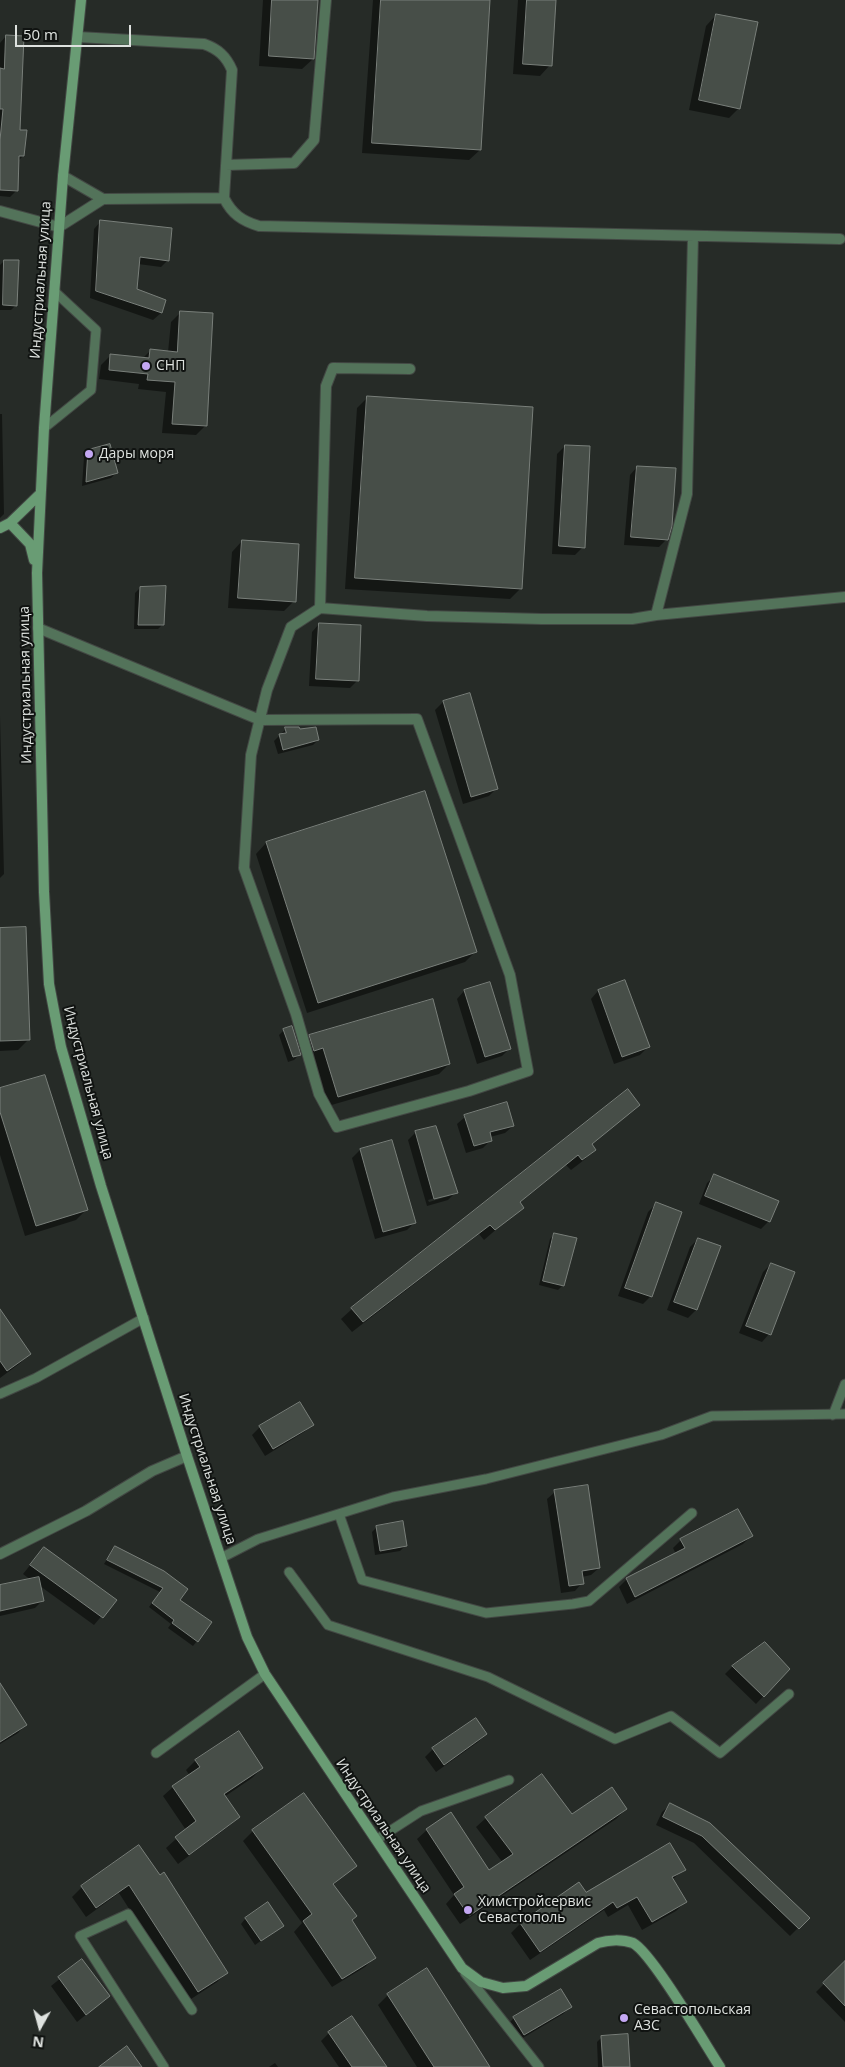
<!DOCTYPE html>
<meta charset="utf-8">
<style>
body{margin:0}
#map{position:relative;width:845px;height:2067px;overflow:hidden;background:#262b27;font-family:"Open Sans",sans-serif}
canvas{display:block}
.north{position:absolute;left:15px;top:2002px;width:50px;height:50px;-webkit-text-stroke:4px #101311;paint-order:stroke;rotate:187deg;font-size:14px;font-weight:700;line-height:20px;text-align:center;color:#dee2df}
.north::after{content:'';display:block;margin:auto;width:18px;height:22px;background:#dee2df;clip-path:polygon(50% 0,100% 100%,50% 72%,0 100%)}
.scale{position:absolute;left:15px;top:25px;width:116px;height:22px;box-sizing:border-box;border:2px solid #dee2df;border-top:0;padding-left:6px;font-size:15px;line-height:18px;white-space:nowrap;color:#dee2df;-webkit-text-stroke:4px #101311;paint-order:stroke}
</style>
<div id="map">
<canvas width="845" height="2067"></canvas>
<div class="north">N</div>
<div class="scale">50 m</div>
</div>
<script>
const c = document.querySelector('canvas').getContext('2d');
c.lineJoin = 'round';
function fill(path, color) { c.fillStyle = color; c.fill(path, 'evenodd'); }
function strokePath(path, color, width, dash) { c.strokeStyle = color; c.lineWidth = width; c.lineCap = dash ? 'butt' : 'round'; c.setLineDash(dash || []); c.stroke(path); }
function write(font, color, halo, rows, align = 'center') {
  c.font = font + ' "Open Sans",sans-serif'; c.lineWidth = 4; c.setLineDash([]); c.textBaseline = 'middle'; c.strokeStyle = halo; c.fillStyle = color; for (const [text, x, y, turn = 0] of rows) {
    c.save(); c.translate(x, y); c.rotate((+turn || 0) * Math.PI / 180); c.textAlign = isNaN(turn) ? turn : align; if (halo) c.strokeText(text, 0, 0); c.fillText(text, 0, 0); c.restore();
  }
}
fill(new Path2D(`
 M263,0H317L313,59L302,69L259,66Z
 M373,0H489L480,150L469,160L362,153Z
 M518,0H555L550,65L540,76L513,74Z
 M716,15L739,108L729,118L689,110L706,26Z
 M6,36L23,156L18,161L17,190L10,197L0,196V43Z
 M101,221L168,260L161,267L138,264L135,290L164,301L161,313L153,320L90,298L94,229Z
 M4,261L16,305L11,310H0V265Z
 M180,313L206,425L196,435L162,433L166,392L138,389L139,384L99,379L101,365L111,355L143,358L150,351L168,352L171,322Z
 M367,398L520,589L510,599L345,589L357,408Z
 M0,414H2L4,514L0,518Z
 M565,446L583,547L575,555L552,554L557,454Z
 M89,452L116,473L111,478L82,486L84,457Z
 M637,467L667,539L659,547L624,545L630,475Z
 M242,541L294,601L284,611L228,608L232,552Z
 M140,588L163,624L158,629H134L135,593Z
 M319,624L358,680L350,688L309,686L312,632Z
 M469,694L497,788L489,796L463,804L435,710L443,702Z
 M0,716L4,874L0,878Z
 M286,729L318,740L313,745L278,754L274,741Z
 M424,793L475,952L465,962L307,1013L256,854L266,843Z
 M0,929L29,1039L18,1050L0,1051Z
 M624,982L648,1047L640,1055L614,1064L591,999L598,991Z
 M464,991L509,1049L502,1056L477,1064L457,999Z
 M284,1030L297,1049L310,1036L449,1064L439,1074L328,1106L312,1057L303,1060L301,1053L294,1060L288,1062L279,1035Z
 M0,1090L86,1210L76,1220L25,1236L0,1155Z
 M628,1090L638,1105L591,1145L594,1150L584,1160L571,1170L566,1165L519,1203L522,1207L484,1240L479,1234L352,1332L341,1319L352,1309Z
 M465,1117L513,1126L505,1133L490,1137L491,1140L483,1148L466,1153L457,1124Z
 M416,1132L456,1192L448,1200L427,1206L408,1140ZM449,1194V1196L429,1202L428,1200Z
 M392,1142L414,1223L407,1230L375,1239L352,1158L360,1150Z
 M715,1176L769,1221L761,1229L699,1204L707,1183Z
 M656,1204L651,1296L643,1304L618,1296L648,1212Z
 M555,1234L563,1285L558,1290L539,1285L550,1239Z
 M698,1239L719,1247L696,1310L688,1318L667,1310L690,1247Z
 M771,1264L769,1334L762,1342L739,1333L763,1272Z
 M0,1311L30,1354L19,1364L0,1378Z
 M312,1425L304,1432L265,1456L252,1435L260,1427Z
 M555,1492L599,1568L591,1575L582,1577V1583L575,1591L561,1593L547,1499Z
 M377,1527L405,1546L400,1551L375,1555L372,1532Z
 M751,1536L743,1544L627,1604L619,1587L627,1579L676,1554L673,1548L681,1540Z
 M115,1547L178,1600L211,1623L193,1646L168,1628L171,1624L149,1607L160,1592L104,1564Z
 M44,1548L115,1600L94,1625L40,1586L43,1600L35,1608L0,1616V1586L31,1580L23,1574Z
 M733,1666L789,1669L756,1704L725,1674Z
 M0,1699L25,1725L18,1733L0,1744Z
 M486,1734L478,1742L436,1772L425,1757L433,1749Z
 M196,1760L262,1768L252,1778L224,1797L239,1817L229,1826L178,1864L166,1848L186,1830L163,1796L173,1787L190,1776L186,1770Z
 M542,1776L572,1816L626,1809L616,1819L460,1924L446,1904L454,1895L417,1839L427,1830L489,1872L503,1863L476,1827L486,1818Z
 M304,1794L355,1866L333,1885L351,1920L375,1957L365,1967L332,1987L294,1932L302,1923L243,1841L253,1831Z
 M670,1805L808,1918L790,1936L694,1843L656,1825L662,1812Z
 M139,1846L227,1972L217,1982L188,2001L119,1893L86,1917L72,1897L82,1887Z
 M684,1869L672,1880L685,1902L676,1911L642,1930L628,1905L608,1917L604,1910L530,1960L511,1933L520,1924L579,1884L586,1894Z
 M245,1919L283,1925L255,1945L241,1924Z
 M82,1961L109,1996L77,2022L51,1986Z
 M845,1963V2022L816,1992Z
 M560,1990L570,2007L563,2014L516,2042L506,2026L514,2018Z
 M388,1995L489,2067H417L378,2005Z
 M329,2033L386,2067H339L321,2041Z
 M602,2037L628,2067H598L597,2042Z
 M275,2063L278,2067H269Z`), '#0007');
const building = new Path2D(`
 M272,0H318L314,59L269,56Z
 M381,0H490L481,150L372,143Z
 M527,0H556L552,66L523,64Z
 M716,14L758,22L740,109L699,100Z
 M6,35L24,36L20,130H27L24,156H19L18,191L0,190V140L3,109H0V68L4,69Z
 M100,220L172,228L169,261L140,257L137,289L166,300L162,313L96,291Z
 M4,260H19L17,306L3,305Z
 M180,311L213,313L207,426L172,424L175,382L147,380L148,374L109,370L110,354L149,358L150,349L177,352Z
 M367,396L533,407L522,589L355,578Z
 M110,444L118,473L86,482L88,450Z
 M565,445L590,446L585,548L559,546Z
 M637,466L676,468L672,526L668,540L631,537Z
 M242,540L299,544L296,602L238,598Z
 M166,586L164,625H138L140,587Z
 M319,623L361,625L359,681L316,679Z
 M470,693L498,789L471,797L443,701Z
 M285,727H299L300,729L316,727L319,740L283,750L279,734L286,733Z
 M425,791L477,952L318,1003L266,842Z
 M26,927L30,1040L0,1041V928Z
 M625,980L650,1047L622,1057L598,990Z
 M490,982L511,1049L485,1057L464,990Z
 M433,999L450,1064L338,1097L323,1048L314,1051L309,1035Z
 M292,1026L301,1055L293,1057L283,1029Z
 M45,1075L88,1210L36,1226L0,1112V1088Z
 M628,1089L640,1105L592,1144L596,1150L582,1160L578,1155L520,1202L524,1208L495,1230L490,1225L363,1322L351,1308Z
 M507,1102L514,1126L490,1132L492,1141L474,1146L464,1115Z
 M436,1126L458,1193L434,1199L415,1131Z
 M392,1140L416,1223L383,1232L360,1149Z
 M714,1174L779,1201L770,1222L705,1196Z
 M656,1202L682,1212L652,1297L625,1288Z
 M554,1233L577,1238L564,1286L543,1281Z
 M698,1238L721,1246L697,1310L674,1302Z
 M771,1263L795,1272L771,1335L746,1326Z
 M0,1309L31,1354L7,1371L0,1361Z
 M300,1402L314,1425L273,1449L259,1426Z
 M588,1485L600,1568L582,1571L584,1584L569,1586L554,1490Z
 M738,1509L753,1536L635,1597L626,1578L685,1548L680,1539Z
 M403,1521L407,1546L380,1551L376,1526Z
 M115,1546L164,1571L188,1589L180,1600L212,1622L198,1642L172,1623L174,1620L152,1603L163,1588L107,1560Z
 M44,1547L117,1600L103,1618L30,1565Z
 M39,1577L44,1601L0,1611V1585Z
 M765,1642L790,1669L764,1697L732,1666Z
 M0,1683L27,1725L0,1742Z
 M476,1718L487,1734L444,1765L432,1748Z
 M239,1731L263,1768L224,1794L240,1817L189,1855L175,1837L196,1821L172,1786L200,1767L195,1760Z
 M542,1774L572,1814L612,1787L627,1809L469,1916L454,1894L464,1887L426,1829L451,1812L489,1870L513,1854L485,1817Z
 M304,1793L357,1866L333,1884L357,1916L352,1920L376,1958L342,1979L303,1921L312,1914L252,1830Z
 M670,1803L710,1823L810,1918L799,1929L702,1836L663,1817Z
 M670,1843L686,1870L672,1877L687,1902L652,1922L637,1897L617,1908L613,1902L540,1952L520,1923L579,1882L586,1892Z
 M139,1845L160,1875L164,1872L228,1973L198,1992L129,1885L96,1908L81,1886Z
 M268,1902L284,1926L261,1941L245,1918Z
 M82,1959L110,1996L86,2015L58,1977Z
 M845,1961V2006L823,1983Z
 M427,1968L490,2067H434L387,1994Z
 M561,1989L572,2007L524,2035L513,2017Z
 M352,2016L387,2067H352L328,2032Z
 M628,2034L630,2067H603L601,2036Z
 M127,2046L142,2067H99Z`);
fill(building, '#474e48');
strokePath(building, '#797f7a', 1);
const service = new Path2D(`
 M44,428L91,390L96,330L54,291
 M0,1394L36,1378L144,1318
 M833,1415L845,1384
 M339,1514L362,1580L486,1613L573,1604L589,1601L692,1513
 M221,1558L258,1539L393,1497L486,1479L661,1435L712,1416L845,1414
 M289,1572L328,1625L488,1677L615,1739L671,1716L720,1753L789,1694
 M156,1753L265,1674
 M376,1840L421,1811L509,1780
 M465,1973L539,2067
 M164,2067L80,1936L128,1914L192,2010`);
const minor = new Path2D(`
 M78,37L204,44C218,49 226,56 232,70L224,198C232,214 242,221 259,226L840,239
 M226,165L294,163L314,140L326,0
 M63,176L103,199
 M0,211L59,227L103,199L224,198
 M693,236L687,494L656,615L845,597
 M320,608L326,386L333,368L410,369
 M38,628L260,720L417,719L510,975L528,1071L469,1091L337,1127L319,1094L296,1014L244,868L251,755L267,690L291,627L320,608L427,616L542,619H632L656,615
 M0,1554L86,1511L152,1471L187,1456`);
const secondary = new Path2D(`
 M81,0L63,176L44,428L37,573L44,892L49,984L61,1047L101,1186L187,1456L247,1637L265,1674L462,1968L481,1982L503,1988L526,1986L598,1943C608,1940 622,1939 633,1943C652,1953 705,2044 720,2067
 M10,523L30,544L34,560
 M0,528L10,523L40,494`);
strokePath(service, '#434844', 11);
strokePath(minor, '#434844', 12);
strokePath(secondary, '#434844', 12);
strokePath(service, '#53735a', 9);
strokePath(minor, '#53735a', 10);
strokePath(secondary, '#699c74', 10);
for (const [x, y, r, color] of [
 [146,366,5,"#c3a7f2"],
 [89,454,5,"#c3a7f2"],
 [468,1910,5,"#c3a7f2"],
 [624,2018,5,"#c3a7f2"]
]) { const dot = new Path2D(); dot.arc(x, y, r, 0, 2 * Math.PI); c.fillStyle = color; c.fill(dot); strokePath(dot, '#101311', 2); }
write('14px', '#dee2df', '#101311', [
 ["Индустриальная улица",41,280,-86],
 ["Индустриальная улица",26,685,-91],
 ["Индустриальная улица",88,1083,75],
 ["Индустриальная улица",207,1469,72],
 ["Индустриальная улица",383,1826,56]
]);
write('14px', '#dee2df', '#101311', [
 ["СНП",156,366],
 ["Дары моря",99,454],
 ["Химстройсервис",478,1902],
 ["Севастополь",478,1918],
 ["Севастопольская",634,2010],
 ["АЗС",634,2026]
], 'left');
</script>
